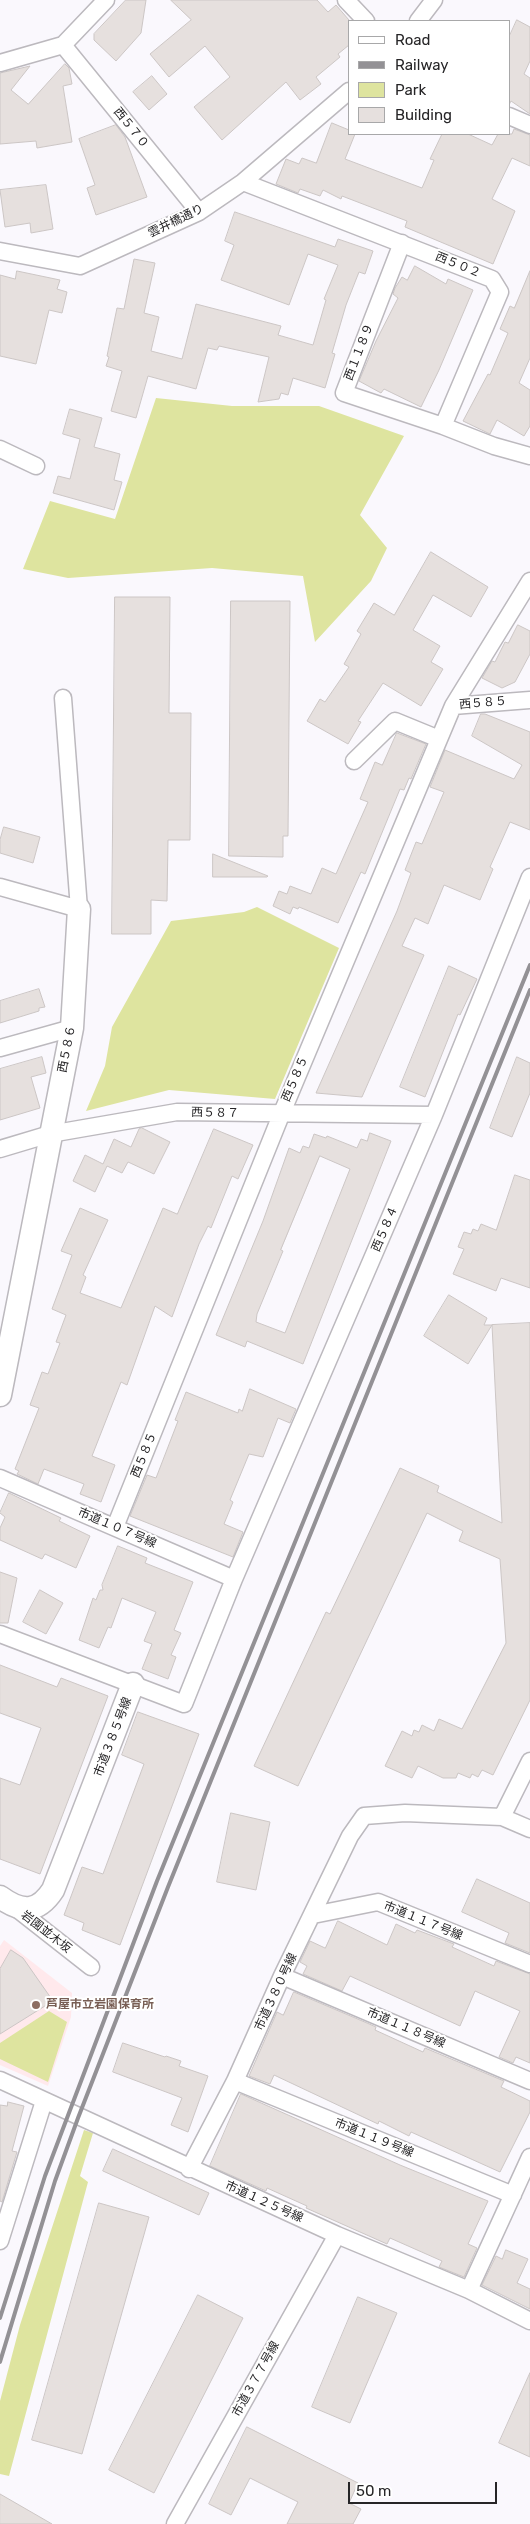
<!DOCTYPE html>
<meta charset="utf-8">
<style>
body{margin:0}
#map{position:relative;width:530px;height:2524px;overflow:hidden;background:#faf8fd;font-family:Rubik,sans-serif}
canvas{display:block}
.legend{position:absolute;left:348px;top:20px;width:162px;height:115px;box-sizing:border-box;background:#fff;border:1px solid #a8a8a9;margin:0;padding:6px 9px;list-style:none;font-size:15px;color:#262527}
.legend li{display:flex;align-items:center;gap:10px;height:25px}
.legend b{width:25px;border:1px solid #a8a8a9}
.scale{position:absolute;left:348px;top:2482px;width:149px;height:22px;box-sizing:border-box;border:2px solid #262527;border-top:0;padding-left:6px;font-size:15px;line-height:18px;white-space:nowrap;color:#262527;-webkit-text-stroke:4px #fff;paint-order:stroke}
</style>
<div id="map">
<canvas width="530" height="2524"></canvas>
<ul class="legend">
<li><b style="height:6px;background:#fff"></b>Road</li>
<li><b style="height:6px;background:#939195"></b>Railway</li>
<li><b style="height:14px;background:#dee49f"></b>Park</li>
<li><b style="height:14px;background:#e6e0de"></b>Building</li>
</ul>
<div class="scale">50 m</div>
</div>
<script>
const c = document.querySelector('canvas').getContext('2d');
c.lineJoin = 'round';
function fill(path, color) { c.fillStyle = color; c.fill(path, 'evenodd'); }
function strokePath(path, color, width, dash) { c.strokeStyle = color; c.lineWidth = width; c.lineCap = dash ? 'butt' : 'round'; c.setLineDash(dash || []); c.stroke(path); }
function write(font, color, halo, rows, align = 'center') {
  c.font = font + ' Rubik,"Noto Sans JP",sans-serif'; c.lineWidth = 4; c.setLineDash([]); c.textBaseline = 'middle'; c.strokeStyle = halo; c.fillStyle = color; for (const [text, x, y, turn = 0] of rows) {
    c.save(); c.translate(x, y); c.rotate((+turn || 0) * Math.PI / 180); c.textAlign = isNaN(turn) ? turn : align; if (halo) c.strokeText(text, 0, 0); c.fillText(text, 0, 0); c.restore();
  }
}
fill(new Path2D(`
 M4,1940L72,1993L71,2017L48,2086L0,2065V1946Z`), '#ffe9ec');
fill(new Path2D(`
 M156,398L232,406H319L404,436L360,515L387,548L371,581L315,642L303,576L212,568L68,578L23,569L50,501L115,519Z
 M257,907L339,948L275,1099L169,1090L86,1111L105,1066L112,1027L171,921L244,912Z
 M49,2011L67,2022L48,2082L0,2059V2043Z
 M84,2130L93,2133L80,2176L88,2182L9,2476L0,2474V2401L20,2325Z`), '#dee49f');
const building = new Path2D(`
 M126,0H146L141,33L116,61L94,40V34Z
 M171,0H317L328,12L336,5L349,20V45L338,54L340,57L316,77L321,84L300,100L286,82L222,140L194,107L230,77L205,46L169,77L150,54L191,20Z
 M517,20L530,27V61L524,74L530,78V114L511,101L509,105V37Z
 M65,64L69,68L72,84L63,86L72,142L37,148L36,141L0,144V73L30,66L11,90L28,104Z
 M152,76L167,94L149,110L133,92Z
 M332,123L349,130V134H355L345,159L422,188L434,160L430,159L442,134H468L492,145L498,134H512L514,129L530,135V166L512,158L492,199L515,211L493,264L405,227L407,221L342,196L341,199L323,190L320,196L300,189L298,193L276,184L286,159L299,164L302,158L316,163Z
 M116,125L125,137L147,197L96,215L87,188L95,185L79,139Z
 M46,185L53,229L31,233L30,223L5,227L0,190Z
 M235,212L335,247L338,239L373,251L365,274L359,272L346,305L332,353L335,354L325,388L293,378L288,395L281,393L279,399L258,402L269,357L219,346L217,350L208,348L196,389L148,376L136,418L111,411L122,371L106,366L109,357L107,356L117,308L124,309L134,259L155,263L144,313L159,317L151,351L182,359L196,304L281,326L278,335L313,345L326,300L324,299L338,265L308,254L289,305L221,280L234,245L225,241Z
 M415,266L446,284L448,279L473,290L439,370L421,407L384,389L381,393L359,381L376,341L398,298L393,294L395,288L402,277L407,280Z
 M17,271L60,280L57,289L67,292L62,313L49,310L36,364L0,356V275L15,279Z
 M530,271V358L519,383L530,390V426L524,436L497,420L490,434L463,421L488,374L490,375L508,333L500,329L510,306L514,308Z
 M70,409L102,418L94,447L120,454L114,480L122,482L114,510L53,493L58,476L70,479L80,439L63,434Z
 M431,552L488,587L471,617L433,595L413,630L440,646L431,662L443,669L421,706L383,683L358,721L361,722L348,744L307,721L320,699L325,702L349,667L344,664L361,634L357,631L374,603L394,615Z
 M115,597H170L169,713H191L190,840H168L167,901L151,900V934H112Z
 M231,601H290L288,836H283V857L229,856Z
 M518,625L530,631V654L515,682L502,688L482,678L492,661L495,662L505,642L508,643Z
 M481,714H485L530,732V830L510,822L490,867L493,869L480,900L444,885L428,924L415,918L402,946L424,955L362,1097L316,1093L397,911L411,873L405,870L416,842L422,844L444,792L430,787L445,750L514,779L522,765L472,736Z
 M397,733L426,744L411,779L409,778L404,790L400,789L365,874L361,872L338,923L299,907L298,909L293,907L290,914L273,906L279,891L287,894L290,886L311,894L322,868L336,874L368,802L360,799L375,762L382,765Z
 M4,827L40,837L33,863L0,853V840Z
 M213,854L268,876L267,877H213Z
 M449,966L477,979L460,1015L458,1014L425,1097L400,1087Z
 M39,989L45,1007L39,1008V1011L0,1023V1001Z
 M42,1057L46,1073L31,1077L40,1108L0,1120V1069Z
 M517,1057L530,1063V1093L512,1137L490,1128Z
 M142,1128L170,1142L154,1174L128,1162L122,1173L107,1166L95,1192L73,1181L85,1155L103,1164L114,1139L131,1147L139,1129Z
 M214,1129L253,1145L238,1179L232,1176L211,1228L208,1226L199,1244L172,1317L155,1306L127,1385L121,1382L92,1456L115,1465L101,1502L80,1494L84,1484L44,1469L38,1484L17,1474L19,1471L15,1469L39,1408L30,1405L42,1372L48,1374L60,1343L56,1342L66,1315L52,1309L72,1255L61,1251L80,1208L108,1220L83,1275L86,1277L80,1293L121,1308L163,1208L177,1214Z
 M370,1133L391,1141L303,1364L247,1341L245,1347L216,1335L263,1221L289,1148L300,1153L303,1146L309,1148L314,1134L326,1138L327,1136L357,1148L361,1139L367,1141ZM320,1156L350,1169L285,1333L256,1322L257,1314L283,1251L281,1250Z
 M515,1175L530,1180V1288L501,1278L496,1291L453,1274L464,1249L458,1247L464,1232L471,1234L473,1229L478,1231L481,1224L496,1230Z
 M449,1295L487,1318L484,1325H492L468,1364L424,1336Z
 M530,1323V1700L493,1775L482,1770L478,1777L472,1774L470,1778L458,1773L456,1778H443L418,1766L412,1778L385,1766L402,1731L412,1736L414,1730L419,1732L422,1725L434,1731L439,1719L462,1729L506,1643L500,1559L459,1541L463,1531L427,1513L298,1786L254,1766L326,1612L330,1614L400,1468L439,1486L437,1492L502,1523L492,1325Z
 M250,1389L296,1409L290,1423L278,1418L263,1457L249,1454L230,1500L233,1502L224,1524L243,1532L233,1557L130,1516L147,1475L156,1478L178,1421L175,1420L186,1392L238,1413L239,1409L242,1411Z
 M9,1493L61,1518L59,1521L90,1536L76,1568L45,1554L42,1559L0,1540V1528L5,1517L0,1513Z
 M118,1546L147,1558L145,1563L193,1582L174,1630L181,1633L171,1655L176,1657L168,1679L142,1669L152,1644L144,1641L156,1612L122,1598L111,1628L108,1627L99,1648L79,1640L93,1598L96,1600L100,1590H103L102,1585Z
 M0,1572L17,1578L8,1623H0Z
 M40,1590L63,1603L46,1634L23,1622Z
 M0,1665L57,1687L61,1678L108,1696L40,1874L0,1859V1778L20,1785L41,1728L0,1713Z
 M138,1712L199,1734L120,1945L82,1930L84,1923L64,1915L82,1867L103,1874L144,1764L122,1755Z
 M231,1813L270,1822L256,1890L217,1882Z
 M477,1879L530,1903V1953L505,1943L509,1933L462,1912Z
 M338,1921L387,1945L396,1924L415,1933L417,1930L454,1944L452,1947L494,1966L496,1961L530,1974V2063L516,2057L513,2063L499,2057L520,2011L475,1991L460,2026L350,1976L342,1991L303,1974L307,1966L300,1962L310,1941L325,1948Z
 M11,1950L23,1958L53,2001L0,2034V1969Z
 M294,1992L367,2023L376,2027L375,2030L423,2052L425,2048L504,2081L501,2087L530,2101V2112L500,2172L411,2132L409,2136L379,2121L378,2124L274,2075L270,2084L249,2076L277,2012L283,2015Z
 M123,2043L165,2057L166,2056L181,2061L179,2066L208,2076L188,2132L171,2125L182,2098L113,2072Z
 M241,2094L400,2165L488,2201L468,2244L477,2248L464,2277L439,2267L442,2261L390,2238L387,2244L306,2208L307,2206L267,2188L266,2191L210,2166Z
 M8,2102L24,2106L12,2151L17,2152L2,2202L0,2201V2105L7,2106Z
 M113,2149L209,2193L199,2215L103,2171Z
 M99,2203L149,2217L82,2454L32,2440Z
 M506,2250L528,2259L517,2283L530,2289V2309L482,2285L496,2256L502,2259Z
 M198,2295L243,2318L154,2493L109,2470Z
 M358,2297L397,2313L350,2423L312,2407Z
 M530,2373V2457L499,2443Z
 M247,2427L358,2483L349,2503L361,2509L353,2524H287L298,2502L250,2478L231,2515L209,2504Z
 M0,2494L52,2524H0Z`);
fill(building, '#e6e0de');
strokePath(building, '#ccc6c5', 1);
const street = new Path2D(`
 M346,0L366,21
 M418,21L434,0
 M63,45L199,212
 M0,63L63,45L106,0
 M509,116L530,125
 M243,182L492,279L500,292L443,426L494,446L530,456
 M402,243L344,393L443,426
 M0,251L80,266L199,212L243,182L349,91
 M0,449L36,466
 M453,706L530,581
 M354,761L395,721L439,739
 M0,887L79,909L63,698
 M0,1048L72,1028
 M0,1149L50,1134L177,1112L434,1115
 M0,1478L234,1579
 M115,1527L281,1115L453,706L530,700
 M0,1634L184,1704L234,1579L434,1115L530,877
 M502,1817L530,1761
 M12,1905L91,1967
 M313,1915L378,1902L530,1964
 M282,1976L530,2081
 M0,2080L337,2235L469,2290L530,2321
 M235,2081L513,2195
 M189,2169L235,2081L282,1976L350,1836L364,1816L405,1813L502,1817L530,1829
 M0,2241L44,2101
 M469,2290L530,2157
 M175,2524L337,2235`);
const secondary = new Path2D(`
 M0,1395L72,1028L79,909
 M0,1897C22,1913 38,1913 53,1890L133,1684`);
strokePath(street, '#bcb9be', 19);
strokePath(secondary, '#bcb9be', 25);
strokePath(street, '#fff', 16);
strokePath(secondary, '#fff', 22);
strokePath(new Path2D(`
 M0,2318L45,2176L157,1881L530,965
 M0,2362L55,2181L78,2118L168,1887L530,990`), '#939195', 4);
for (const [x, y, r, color] of [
 [36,2005,5,"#8d6e63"]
]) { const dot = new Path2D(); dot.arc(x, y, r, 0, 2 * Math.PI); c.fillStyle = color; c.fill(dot); strokePath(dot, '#fff', 2); }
write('12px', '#262527', '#fff', [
 ["西５７０",131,128,51],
 ["雲井橋通り",176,221,-26],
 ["西５０２",458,265,22],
 ["西１１８９",359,352,-69],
 ["西５８５",483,703,-5],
 ["西５８６",67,1049,-79],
 ["西５８５",295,1079,-67],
 ["西５８７",215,1113,1],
 ["西５８４",385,1229,-67],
 ["西５８５",144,1455,-68],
 ["市道１０７号線",117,1528,23],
 ["市道３８５号線",113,1737,-69],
 ["市道１１７号線",423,1921,22],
 ["岩園並木坂",46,1932,38],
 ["市道３８０号線",276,1992,-65],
 ["市道１１８号線",406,2028,23],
 ["市道１１９号線",374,2138,22],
 ["市道１２５号線",264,2202,24],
 ["市道３７７号線",256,2379,-61]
]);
write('bold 12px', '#785e54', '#fff', [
 ["芦屋市立岩園保育所",46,2005]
], 'left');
</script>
